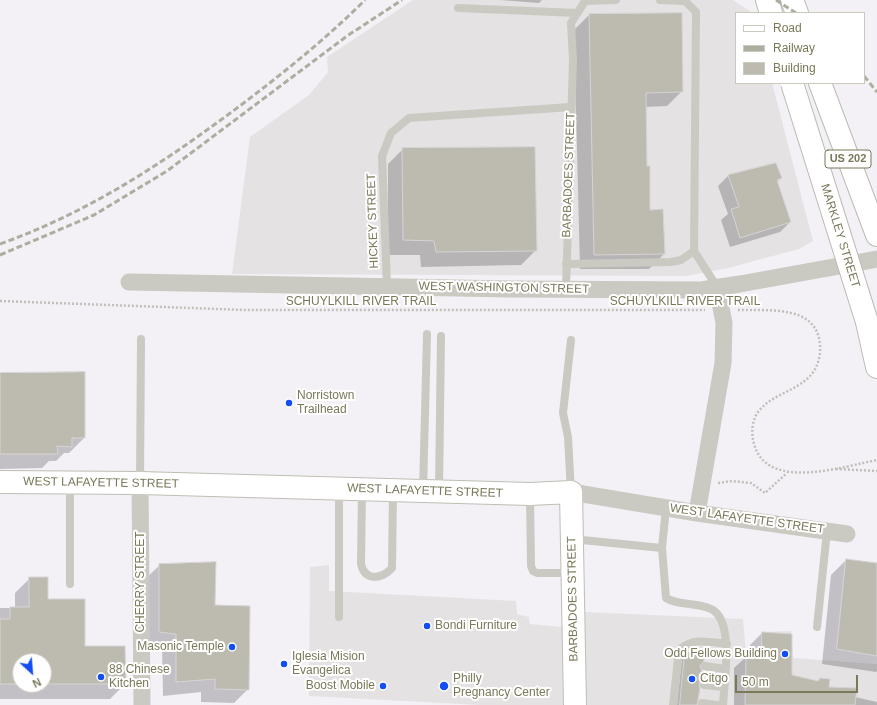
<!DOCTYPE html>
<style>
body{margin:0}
#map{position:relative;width:877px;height:705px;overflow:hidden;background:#f3f1f5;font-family:Helvetica,sans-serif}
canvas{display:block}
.legend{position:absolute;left:735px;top:12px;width:130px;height:72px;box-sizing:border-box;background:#fff;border:1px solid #c9c9bd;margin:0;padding:5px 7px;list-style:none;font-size:12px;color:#797859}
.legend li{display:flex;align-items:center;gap:8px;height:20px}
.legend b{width:20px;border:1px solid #c9c9bd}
.north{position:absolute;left:12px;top:653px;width:40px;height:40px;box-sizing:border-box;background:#fff;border:1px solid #c9c9bd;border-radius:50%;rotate:154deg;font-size:11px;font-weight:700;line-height:16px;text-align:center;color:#797859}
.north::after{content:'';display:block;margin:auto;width:14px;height:18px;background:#144ef2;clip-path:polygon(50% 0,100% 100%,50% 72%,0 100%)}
.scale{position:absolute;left:735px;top:675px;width:123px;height:18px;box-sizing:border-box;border:2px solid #797859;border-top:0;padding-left:5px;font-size:12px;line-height:14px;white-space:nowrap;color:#797859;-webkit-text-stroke:3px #fff;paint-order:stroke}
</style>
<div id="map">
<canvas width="877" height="705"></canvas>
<ul class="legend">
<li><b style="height:5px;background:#fff"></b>Road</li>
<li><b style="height:5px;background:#adada0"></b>Railway</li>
<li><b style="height:11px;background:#bdbbb0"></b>Building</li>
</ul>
<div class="north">N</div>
<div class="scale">50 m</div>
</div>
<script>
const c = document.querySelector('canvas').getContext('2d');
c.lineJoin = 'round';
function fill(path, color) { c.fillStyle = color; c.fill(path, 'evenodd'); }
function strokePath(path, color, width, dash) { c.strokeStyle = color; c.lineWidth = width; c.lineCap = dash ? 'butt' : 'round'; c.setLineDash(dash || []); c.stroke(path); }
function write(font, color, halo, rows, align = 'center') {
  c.font = font + ' Helvetica,sans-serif'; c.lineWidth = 4; c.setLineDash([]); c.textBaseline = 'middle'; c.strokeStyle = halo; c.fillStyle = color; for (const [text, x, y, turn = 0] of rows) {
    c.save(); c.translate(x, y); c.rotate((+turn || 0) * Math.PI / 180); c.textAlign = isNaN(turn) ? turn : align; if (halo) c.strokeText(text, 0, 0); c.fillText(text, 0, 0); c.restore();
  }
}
fill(new Path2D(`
 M413,0H733L753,13H736V83H772L813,241L799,249L728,268L686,276L232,274L250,137L309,95L328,72L327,57Z
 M329,565V591L516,601L517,614L529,617L530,624L583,629L584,612L743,619L746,654L761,655L762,632L791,631L793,658L877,664V705H480L309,696L310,567Z`), '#e4e2e3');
fill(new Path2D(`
 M500,0H542L539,3Z
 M589,15L682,91L667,106L645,107L646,167L649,211L664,254L649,269H580L574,30Z
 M403,149L536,250L521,265L421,267L420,255H388V164Z
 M728,176L781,178L777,182L790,222L780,232L730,247L721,220L728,214L718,186Z
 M0,374L84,438L69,453H64L56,461H49L42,468L0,469Z
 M846,560L877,564V671L876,672L822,664L831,575Z
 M160,565L248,689L234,703L201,702V692L163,696L162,647L146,646V578Z
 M30,578L84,647L125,684L110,699H0V608H15V593ZM20,661H44V685H20Z
 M762,633L791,675L855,697L877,702V705H734V668L746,657H750V645Z
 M686,653L698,665V684L699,689L696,705H677L682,657Z`), '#0003');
const building = new Path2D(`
 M682,13L683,92L646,93L647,166H650V210L663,209L665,254L594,255L589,14Z
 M535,147L537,251L436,252L434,241L403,240L402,148Z
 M776,163L782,178L777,180L791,222L740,238L731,209L739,207L728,175Z
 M85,372V438H72V447L57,446L58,454H0V373Z
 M846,559L877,563V656L837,649Z
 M216,562L215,605L250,606L249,690L215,689V679L176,682V634L159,632V564Z
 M29,577H48V599H85V646H125L126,684H44V661H20V684H0V619H10V607H29Z
 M762,632L792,634V675L818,681L820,678L830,679L829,687L857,688L855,705H745L746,656L761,657Z
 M685,652L704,654V661L700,666L702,671L701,680L699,684L700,689L697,705H680Z`);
fill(building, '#bdbbb0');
strokePath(building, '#d5d4d6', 1);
const secondary = new Path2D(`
 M0,482L140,483L530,494L571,492L575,705`);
const highway = new Path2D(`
 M767,0L771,13
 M792,0L797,13
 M820,83L877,235
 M867,322L877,367`);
strokePath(secondary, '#bebeb4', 24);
strokePath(highway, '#bbbbb4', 24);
strokePath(new Path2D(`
 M0,301L245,310H705
 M738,310C768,311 817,304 820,345C821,357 817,370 808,378C793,392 771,395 758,412C751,422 751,436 755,447C770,491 845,466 877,460
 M836,469L877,471
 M718,483L732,481L751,483L765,493L787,473`), '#c0c0bb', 2.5, [2, 2]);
strokePath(new Path2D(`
 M458,8L577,13
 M694,251L717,287
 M566,264L671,262L681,260L694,251L696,12L685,1L660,0
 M387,286L382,156L391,133L409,118L571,107
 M566,289L573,60L571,23L585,1L616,0
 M571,340L563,413L568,437L571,492
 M140,482L141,339
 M70,483V584
 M339,489V617
 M362,490L361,564C365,582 382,579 392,568L393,491
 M423,491L427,334
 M439,491L441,336
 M530,495L531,566L533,571L537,573H572
 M572,539L662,548L666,598C679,606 697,602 711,609C735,620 724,682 723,705
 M662,548L666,508
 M817,627L827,531
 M705,666L725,669
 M704,685L724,687
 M702,703L717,705
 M673,705L679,650C693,637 710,642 727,644`), '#cac9c2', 8);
strokePath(new Path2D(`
 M129,282L511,289L701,290L740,284L877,259
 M140,483L142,705
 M571,492L697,513L847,534
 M697,513L723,363L724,323L717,287`), '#cac9c2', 17);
strokePath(secondary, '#fff', 22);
strokePath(highway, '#fff', 22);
strokePath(new Path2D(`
 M776,0L796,13
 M864,76L877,92
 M0,244C92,211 168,160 245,102C287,70 328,37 365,0
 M0,255L94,215L167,171L347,36L402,0`), '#adada0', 3, [6, 3]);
const highwayBridge = new Path2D(`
 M792,83L867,322`);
strokePath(highwayBridge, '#bbbbb4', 24, []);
strokePath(highwayBridge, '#fff', 22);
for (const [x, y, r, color] of [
 [289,403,4,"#144ef2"],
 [427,626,4,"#144ef2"],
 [232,647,4,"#144ef2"],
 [785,654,4,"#144ef2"],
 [284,664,4,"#144ef2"],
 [101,677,4,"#144ef2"],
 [692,679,4,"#144ef2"],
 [383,686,4,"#144ef2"],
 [444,686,5,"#144ef2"]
]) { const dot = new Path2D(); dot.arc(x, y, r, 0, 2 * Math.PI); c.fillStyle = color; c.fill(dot); strokePath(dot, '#fff', 1.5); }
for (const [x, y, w] of [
 [848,159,46]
]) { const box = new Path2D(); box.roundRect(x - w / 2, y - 9, w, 18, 3); c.fillStyle = '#fff'; c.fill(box); strokePath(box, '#797859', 1); }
write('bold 11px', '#797859', null, [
 ["US 202",848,159]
]);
write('12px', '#797859', '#fff', [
 ["BARBADOES STREET",569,175,-88],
 ["HICKEY STREET",373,221,-92],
 ["MARKLEY STREET",840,236,73],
 ["WEST WASHINGTON STREET",504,288,1],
 ["SCHUYLKILL RIVER TRAIL",361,302],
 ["SCHUYLKILL RIVER TRAIL",685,302],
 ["WEST LAFAYETTE STREET",101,483,1],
 ["WEST LAFAYETTE STREET",425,491,2],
 ["WEST LAFAYETTE STREET",747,519,8],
 ["CHERRY STREET",141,582,-90],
 ["BARBADOES STREET",573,599,-91]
]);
write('12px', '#797859', '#fff', [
 ["Norristown",297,396],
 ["Trailhead",297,410],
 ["Bondi Furniture",435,626],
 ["Masonic Temple",224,647,"right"],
 ["Odd Fellows Building",777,654,"right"],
 ["Iglesia Mision",292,657],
 ["Evangelica",292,671],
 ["88 Chinese",109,670],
 ["Kitchen",109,684],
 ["Philly",453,679],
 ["Pregnancy Center",453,693],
 ["Citgo",700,679],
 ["Boost Mobile",375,686,"right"]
], 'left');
</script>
